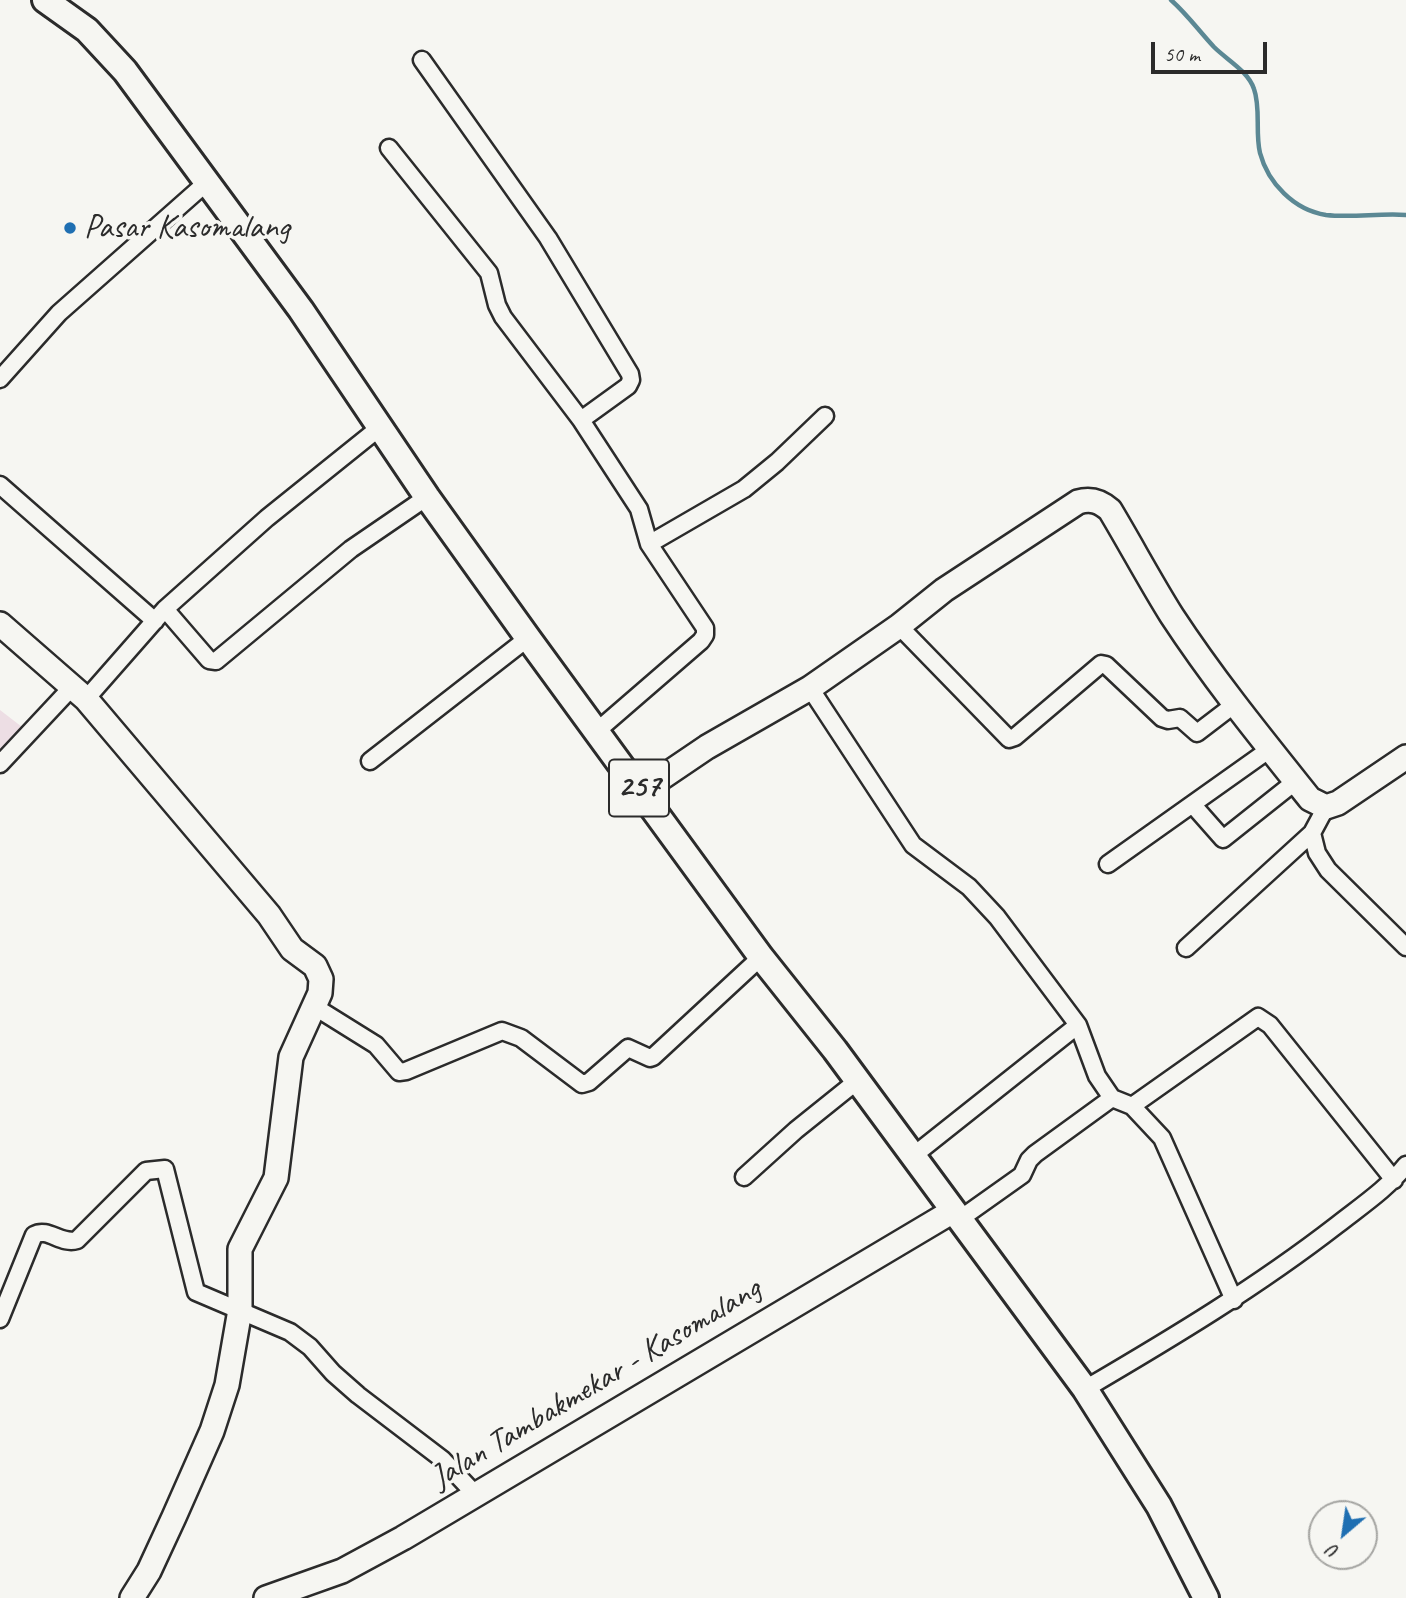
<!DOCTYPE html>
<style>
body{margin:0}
#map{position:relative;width:1406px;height:1598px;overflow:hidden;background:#f6f6f2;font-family:Caveat,sans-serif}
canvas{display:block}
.north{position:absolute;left:1308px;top:1500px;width:70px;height:70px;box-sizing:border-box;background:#f6f6f2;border:2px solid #a5a5a2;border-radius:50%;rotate:209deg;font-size:19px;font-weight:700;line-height:28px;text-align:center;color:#2b2b2b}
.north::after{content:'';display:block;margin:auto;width:24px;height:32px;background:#1f6fb2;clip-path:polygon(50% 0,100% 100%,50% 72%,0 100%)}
.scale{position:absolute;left:1151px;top:42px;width:116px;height:32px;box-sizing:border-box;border:4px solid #2b2b2b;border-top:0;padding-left:9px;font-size:21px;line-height:24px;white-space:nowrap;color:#2b2b2b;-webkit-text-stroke:5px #f6f6f2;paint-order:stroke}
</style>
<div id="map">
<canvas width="1406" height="1598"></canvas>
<div class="north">U</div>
<div class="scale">50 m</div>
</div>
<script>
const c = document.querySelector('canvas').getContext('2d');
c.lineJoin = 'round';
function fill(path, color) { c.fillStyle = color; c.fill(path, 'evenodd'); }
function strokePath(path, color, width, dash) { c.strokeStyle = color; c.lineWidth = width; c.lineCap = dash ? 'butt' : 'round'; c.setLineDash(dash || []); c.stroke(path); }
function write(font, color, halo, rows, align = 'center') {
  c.font = font + ' Caveat,sans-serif'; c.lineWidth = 7; c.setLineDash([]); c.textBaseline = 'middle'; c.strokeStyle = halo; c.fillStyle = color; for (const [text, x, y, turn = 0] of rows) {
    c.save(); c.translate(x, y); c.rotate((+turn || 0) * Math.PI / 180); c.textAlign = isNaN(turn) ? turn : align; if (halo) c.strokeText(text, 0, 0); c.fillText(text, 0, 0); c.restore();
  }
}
fill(new Path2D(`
 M0,710L26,730L0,758Z`), '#eddee4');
strokePath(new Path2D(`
 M1171,0C1187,14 1199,31 1214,47C1227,60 1248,71 1254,89C1261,108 1255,133 1260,153C1268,183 1294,210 1326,215C1352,218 1380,213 1406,215`), '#5b8894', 4.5);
const street = new Path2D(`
 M422,60L548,238L630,374L631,380L628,386L581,420
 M389,148L489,273L497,305L503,317L581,420L639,509L649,544L705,628V635L701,641L597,731
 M0,379L59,313L206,183
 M0,485L155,621
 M649,544L744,489L777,462L825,416
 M165,609L209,660L216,661L351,549L427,497
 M899,626L1009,739L1015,737L1101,664L1106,665L1162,718L1168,720L1180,718L1197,733L1235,704
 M810,688L913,845L969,887L997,917L1078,1025L1097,1076L1112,1098L1132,1106L1162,1138L1234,1300
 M86,699L165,609L267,518L379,428
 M370,761L528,638
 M0,764L73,686
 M1193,805L1223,839L1296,781
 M1326,807L1312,833L1317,853L1328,870L1406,947
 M1108,864L1270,749
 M1186,948L1312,833
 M315,1007L376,1045L399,1072L406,1071L502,1031L521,1038L582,1084L589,1082L628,1048L650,1058L653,1057L761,957
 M1132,1106L1258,1017L1270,1025L1394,1180
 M913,1156L1078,1025
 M744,1177L796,1130L857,1081
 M960,1219L1022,1175L1029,1160L1035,1154L1112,1098
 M0,1319L34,1235C48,1227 61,1245 77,1240L146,1171L165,1169L196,1292L290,1332L310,1347L333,1373L358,1395L442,1459L475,1494
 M1085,1389C1172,1338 1257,1287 1337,1225C1361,1206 1387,1189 1406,1165`);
const secondary = new Path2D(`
 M0,624L86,699L269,915L292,949L315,966L321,979L320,993L291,1057L276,1178L240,1249V1310L227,1385L212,1431L174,1517L149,1571L132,1598
 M642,791L707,747L810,688L899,626L944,590L1078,502C1091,498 1100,501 1110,510C1131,545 1150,581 1172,616C1214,680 1262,739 1310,799L1326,807L1338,803L1406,757
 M266,1598L342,1571L403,1538L953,1211`);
const primary = new Path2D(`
 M45,0L87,30L125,71L301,310L427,497L528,638L761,957L835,1050L1085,1389L1159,1506L1206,1598`);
strokePath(street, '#2b2b2b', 21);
strokePath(secondary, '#2b2b2b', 28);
strokePath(primary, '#2b2b2b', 30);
strokePath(street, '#f6f6f2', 16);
strokePath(secondary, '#f6f6f2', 23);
strokePath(primary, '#f6f6f2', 24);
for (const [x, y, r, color] of [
 [70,228,7,"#1f6fb2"]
]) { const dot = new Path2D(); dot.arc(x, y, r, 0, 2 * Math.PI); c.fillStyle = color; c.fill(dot); strokePath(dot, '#f6f6f2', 2.5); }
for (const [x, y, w] of [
 [639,788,60]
]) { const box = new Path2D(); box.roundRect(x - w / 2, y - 28.5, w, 57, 5); c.fillStyle = '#f6f6f2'; c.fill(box); strokePath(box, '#2b2b2b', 2); }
write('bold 32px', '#2b2b2b', null, [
 ["257",639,788]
]);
write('33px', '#2b2b2b', '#f6f6f2', [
 ["Pasar Kasomalang",84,228]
], 'left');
write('33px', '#2b2b2b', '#f6f6f2', [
 ["Jalan Tambakmekar - Kasomalang",596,1384,-31]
]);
</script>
